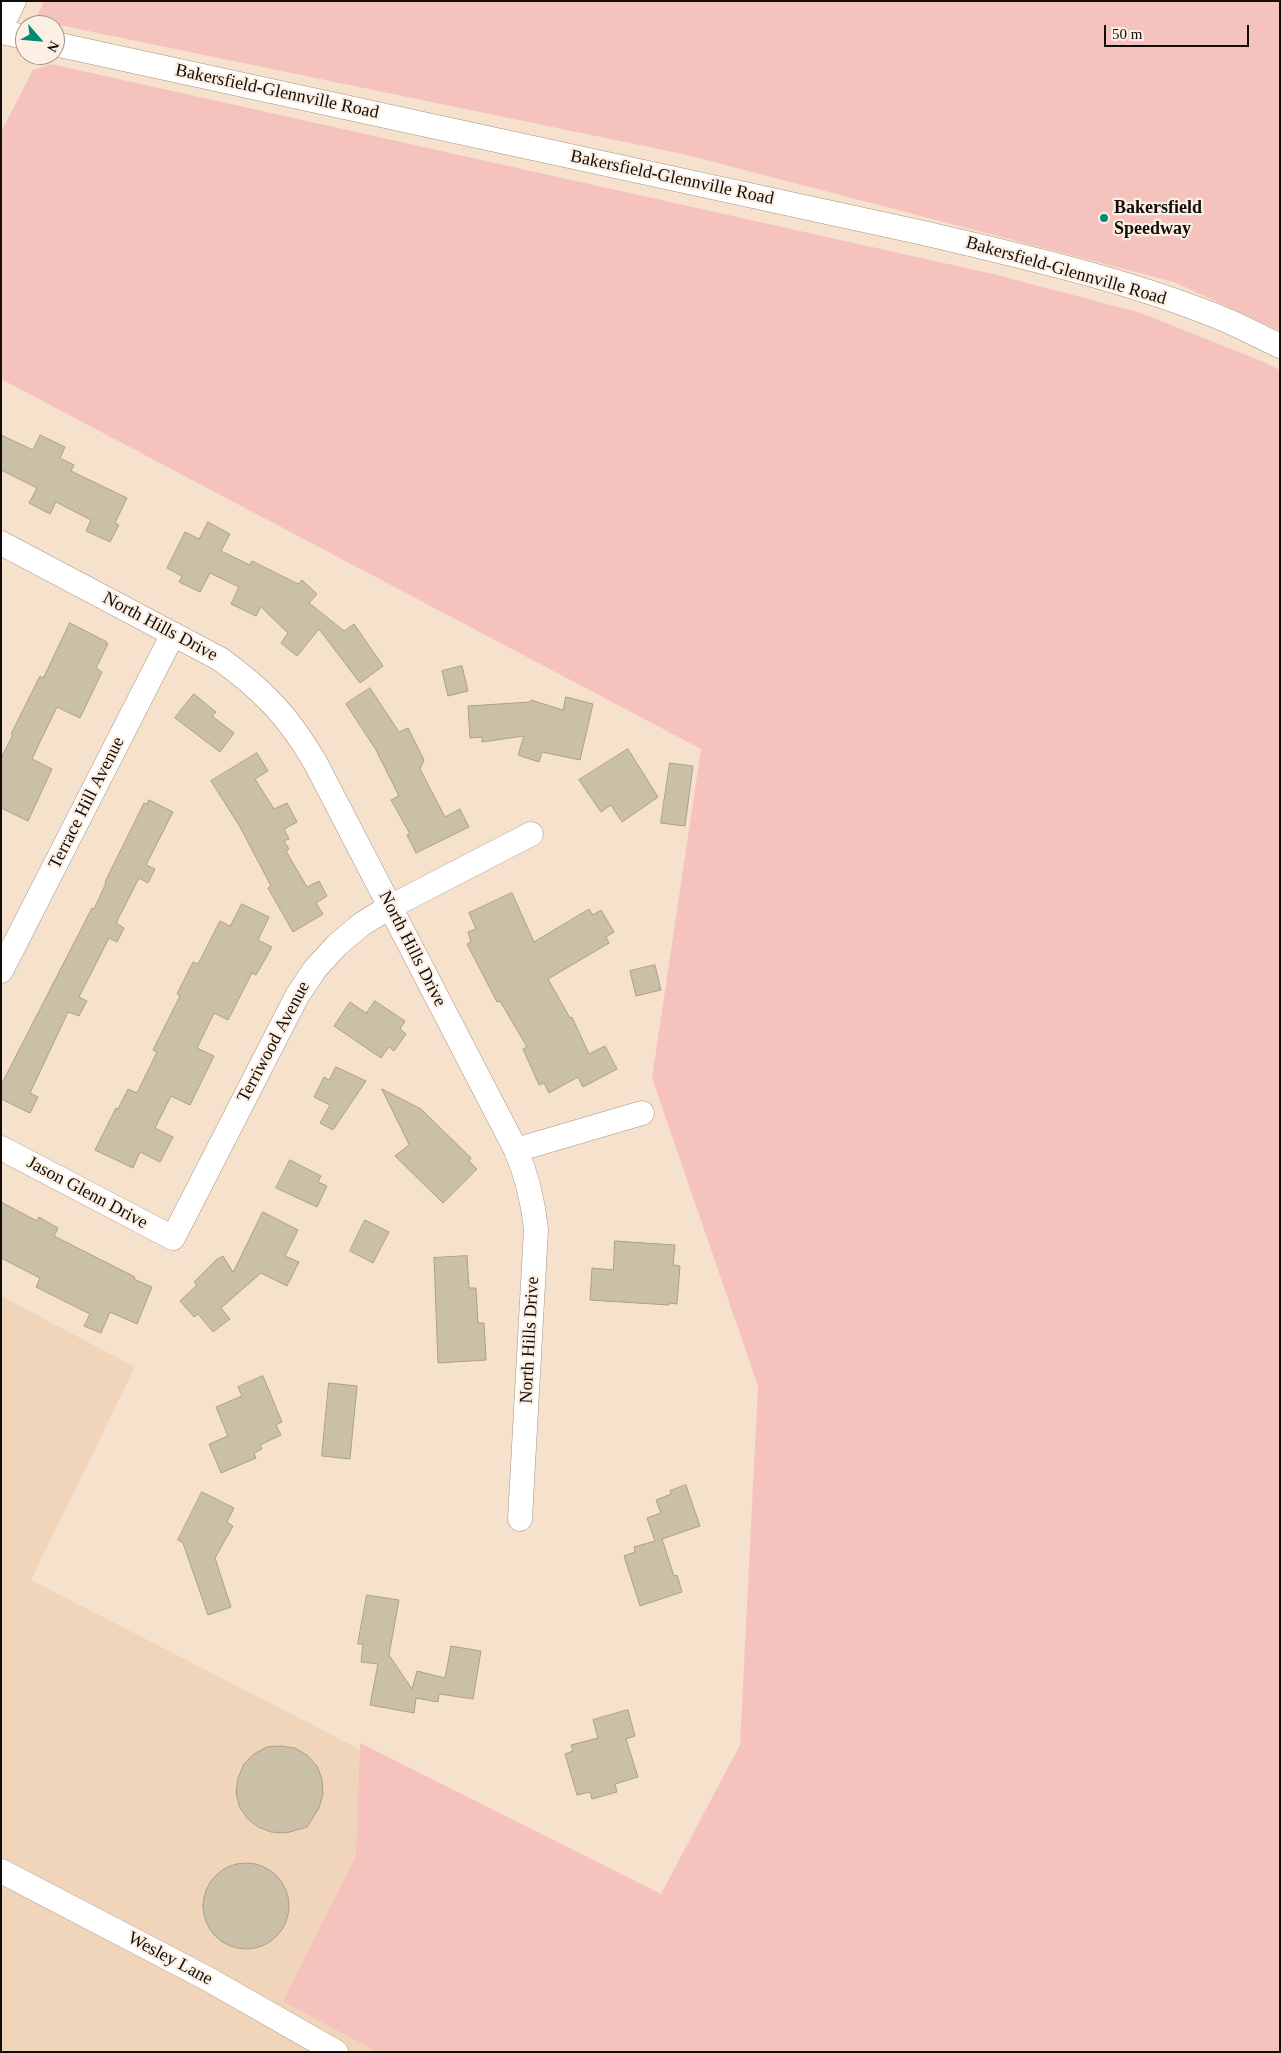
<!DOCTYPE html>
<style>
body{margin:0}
#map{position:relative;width:1281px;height:2053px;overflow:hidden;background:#f6e1cd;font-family:Georgia,serif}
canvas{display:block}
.frame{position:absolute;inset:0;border:2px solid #140d07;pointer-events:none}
.north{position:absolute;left:15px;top:15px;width:50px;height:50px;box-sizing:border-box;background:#fcf0e4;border:1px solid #9f958c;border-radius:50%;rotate:117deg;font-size:14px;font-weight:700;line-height:20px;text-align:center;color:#140d07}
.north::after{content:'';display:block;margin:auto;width:18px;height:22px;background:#008b72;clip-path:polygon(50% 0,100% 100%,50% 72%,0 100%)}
.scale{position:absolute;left:1104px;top:25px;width:145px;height:22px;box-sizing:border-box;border:2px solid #140d07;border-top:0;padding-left:6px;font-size:15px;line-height:18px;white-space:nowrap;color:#140d07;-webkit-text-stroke:4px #fcf0e4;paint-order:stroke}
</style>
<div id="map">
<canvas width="1281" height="2053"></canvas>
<div class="frame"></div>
<div class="north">N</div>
<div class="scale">50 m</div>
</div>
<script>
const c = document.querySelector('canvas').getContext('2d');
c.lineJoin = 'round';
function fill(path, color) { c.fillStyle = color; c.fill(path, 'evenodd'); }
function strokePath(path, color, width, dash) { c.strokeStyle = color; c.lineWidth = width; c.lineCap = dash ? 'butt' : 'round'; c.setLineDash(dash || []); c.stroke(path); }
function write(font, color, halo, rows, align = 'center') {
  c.font = font + ' Georgia,serif'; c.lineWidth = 4.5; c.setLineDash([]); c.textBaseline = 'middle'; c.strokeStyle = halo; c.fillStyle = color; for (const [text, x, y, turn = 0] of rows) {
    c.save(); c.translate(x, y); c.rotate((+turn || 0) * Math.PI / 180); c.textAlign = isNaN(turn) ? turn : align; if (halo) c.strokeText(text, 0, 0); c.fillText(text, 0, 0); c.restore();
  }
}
fill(new Path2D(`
 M1,1296L135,1367L31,1580L948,2052H1Z`), '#f0d5bb');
fill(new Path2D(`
 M44,1H1280V331L1174,282L683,154L35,20Z
 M51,64L993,274L1141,313L1259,360L1280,370V2052H377L283,2001L356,1856L360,1743L661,1894L740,1745L758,1386L652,1078L701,749L1,379V132L33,70Z`), '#f5c2be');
const building = new Path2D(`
 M1,435L33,450L40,435L65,447L60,458L74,465L71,471L127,498L115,523L119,525L110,542L86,531L91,520L56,502L50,514L29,503L37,488L1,470Z
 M208,522L230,534L221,551L250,565L252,561L298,584L302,580L317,594L309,603L344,631L354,624L383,666L360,683L319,629L297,656L281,643L288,633L261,607L256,616L231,604L239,587L210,573L200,592L179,582L182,576L167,568L185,532L199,539Z
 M70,623L107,642L106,644H108L96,668L102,672L80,718L57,707L39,744L32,759L52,769L28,821L1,808V758L13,735L11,734L40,676L43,678Z
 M462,666L468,691L448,696L442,671Z
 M370,688L399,732L408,728L424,760L420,769L445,817L460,809L469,827L416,853L407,835L410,834L391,800L399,796L376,750L346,704Z
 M194,694L216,712L212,716L234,733L220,752L175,718Z
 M566,697L593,704L580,760L542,752L539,762L518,755L524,736L482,742V737L470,738L468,706L530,702L531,700L563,710Z
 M628,749L658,797L622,822L611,805L601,812L579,780Z
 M257,753L268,771L255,779L274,809L287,803L297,822L284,829L289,839L284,841L289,849L286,851L307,887L319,881L327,896L316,903L323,914L293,932L268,888L271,886L240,827L211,781Z
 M670,763L693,766L685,826L661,823Z
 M149,800L173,812L146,865L155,869L148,883L139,878L116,923L124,928L117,942L109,938L79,997L87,1001L79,1016L68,1012L30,1093L38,1097L30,1113L1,1099V1085L92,908L94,909L106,883L105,882L144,803L147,804Z
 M512,893L534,942L589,909L593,915L601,910L614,932L606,937L609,943L548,979L570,1018L572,1017L589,1054L605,1046L617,1069L583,1087L578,1077L549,1093L544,1083L539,1085L523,1049L527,1047L500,1001L497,1002L467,944L471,942L468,932L476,929L469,913Z
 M242,904L269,917L258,940L272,947L256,975L252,973L228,1020L214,1013L197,1048L214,1056L190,1105L171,1096L155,1128L173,1137L160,1162L140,1152L133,1168L95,1150L116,1108L118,1109L128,1089L137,1093L157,1052L153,1050L180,996L177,994L193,962L198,964L220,921L230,926Z
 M655,965L661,990L636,996L630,971Z
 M375,1001L405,1021L400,1029L406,1034L394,1051L389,1047L381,1058L334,1026L350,1002L366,1013Z
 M336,1067L366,1081L333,1130L320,1123L330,1105L314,1097L324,1077L329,1080Z
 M382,1089L421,1109L471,1158L469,1161L477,1169L443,1203L395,1156L409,1145Z
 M290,1160L321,1176L318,1182L327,1186L317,1207L276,1188Z
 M1,1202L37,1221L39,1217L58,1228L54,1236L135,1277L134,1279L152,1287L137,1324L110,1312L101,1333L84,1326L90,1314L36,1287L40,1278L1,1258Z
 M263,1212L298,1230L285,1256L299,1262L287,1286L261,1273L221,1308L230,1319L213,1332L198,1314L194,1317L180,1301L197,1285L194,1282L216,1260L223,1256L233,1272Z
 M365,1220L389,1232L373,1263L350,1251Z
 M615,1241L675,1245L673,1265L680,1266L677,1304L669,1303V1305L590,1300L592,1268L613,1270Z
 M467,1256L469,1288H476L478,1323H484L486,1360L438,1363L434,1258Z
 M263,1376L282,1422L276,1425L281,1435L260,1445L262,1449L254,1453L256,1458L221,1473L209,1444L228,1436L216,1407L242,1396L238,1387Z
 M329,1383L357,1386L350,1459L322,1456Z
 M686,1485L700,1526L662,1539L674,1576L677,1575L682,1592L640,1606L624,1556L635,1552L634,1547L655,1541L647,1518L661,1513L656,1500L671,1494L670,1491Z
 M202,1492L234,1508L227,1522L233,1526L215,1558L231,1607L208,1615L183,1543L178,1540Z
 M367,1595L399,1600L389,1655L412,1689L417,1671L445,1678L451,1646L481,1651L473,1699L439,1694L438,1702L416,1698L414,1713L370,1705L378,1664L361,1662L363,1644H358Z
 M628,1710L635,1736L626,1739L638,1777L615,1784L617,1792L592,1799L590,1792L577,1795L565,1754L573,1751L571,1745L598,1738L593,1720Z
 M281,1746L295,1748L307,1755L317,1766L322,1779L323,1794L319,1808L307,1827L286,1833L271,1832L258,1827L247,1818L239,1806L236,1792L238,1778L244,1764L254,1754L267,1747Z
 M203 1906a43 43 0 1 1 86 0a43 43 0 1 1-86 0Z`);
fill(building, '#cabfa7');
strokePath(building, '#aaa189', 1);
const minor = new Path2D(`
 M1,27L14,1
 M1,32L25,37
 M55,44L928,234C1029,258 1132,281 1228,321C1246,329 1263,338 1280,346
 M1,543L220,659C263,690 288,716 315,762L516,1150C527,1176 533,1201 536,1229L520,1519
 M1,971L173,634
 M1,1148L173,1238L297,996L315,969L337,945L362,924L390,907L531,834
 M516,1150L642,1113
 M1,1871L208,1979L336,2052`);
strokePath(minor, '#a69380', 25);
strokePath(minor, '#fff', 24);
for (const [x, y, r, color] of [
 [1104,218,5,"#008b72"]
]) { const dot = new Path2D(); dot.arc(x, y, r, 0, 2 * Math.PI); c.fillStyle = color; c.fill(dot); strokePath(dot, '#fcf0e4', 2); }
write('18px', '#140d07', '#fcf0e4', [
 ["Bakersfield-Glennville Road",277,92,12],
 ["Bakersfield-Glennville Road",672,178,12],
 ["Bakersfield-Glennville Road",1066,271,16],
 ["North Hills Drive",160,627,28],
 ["Terrace Hill Avenue",87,803,-63],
 ["North Hills Drive",412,949,63],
 ["Terriwood Avenue",274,1042,-62],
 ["Jason Glenn Drive",87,1193,28],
 ["North Hills Drive",530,1340,-87],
 ["Wesley Lane",170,1959,28]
]);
write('bold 18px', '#140d07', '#fcf0e4', [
 ["Bakersfield",1114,208],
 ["Speedway",1114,229]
], 'left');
</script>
